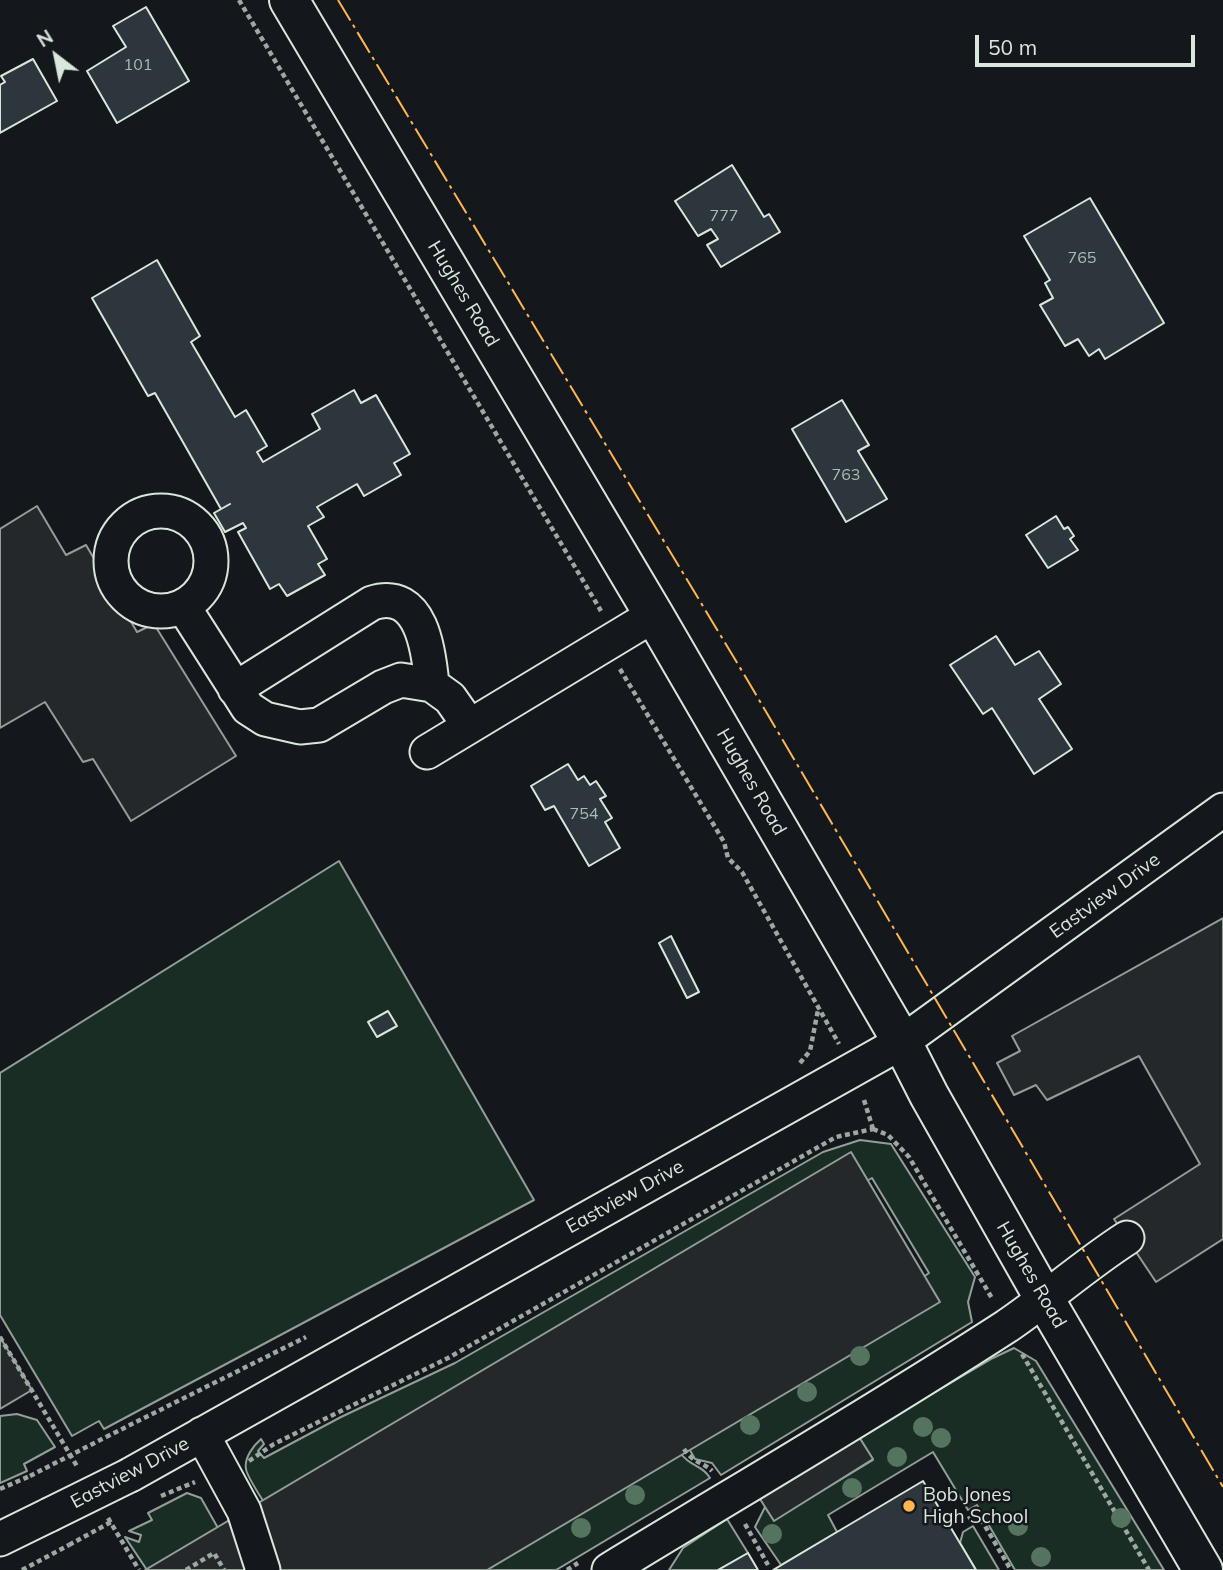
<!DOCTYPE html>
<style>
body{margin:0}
#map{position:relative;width:1223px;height:1570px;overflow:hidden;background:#14181c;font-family:Mulish,sans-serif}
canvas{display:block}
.north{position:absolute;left:21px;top:21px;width:70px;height:70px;-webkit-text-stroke:5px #14181c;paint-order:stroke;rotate:328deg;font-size:19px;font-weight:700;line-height:28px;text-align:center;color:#d8e6dc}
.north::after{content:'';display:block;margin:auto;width:24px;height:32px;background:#d8e6dc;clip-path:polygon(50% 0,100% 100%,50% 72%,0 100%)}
.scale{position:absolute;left:975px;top:35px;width:220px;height:32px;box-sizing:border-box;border:4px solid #d8e6dc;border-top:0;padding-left:9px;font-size:21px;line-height:24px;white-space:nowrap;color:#d8e6dc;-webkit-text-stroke:5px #14181c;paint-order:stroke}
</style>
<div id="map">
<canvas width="1223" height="1570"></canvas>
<div class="north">N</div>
<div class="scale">50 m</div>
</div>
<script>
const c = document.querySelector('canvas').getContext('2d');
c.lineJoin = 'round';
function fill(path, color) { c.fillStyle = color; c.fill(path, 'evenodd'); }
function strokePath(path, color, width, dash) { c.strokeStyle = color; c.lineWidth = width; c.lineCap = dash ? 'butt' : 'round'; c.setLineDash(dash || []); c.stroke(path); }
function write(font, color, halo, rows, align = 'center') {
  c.font = font + ' Mulish,sans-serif'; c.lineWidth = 5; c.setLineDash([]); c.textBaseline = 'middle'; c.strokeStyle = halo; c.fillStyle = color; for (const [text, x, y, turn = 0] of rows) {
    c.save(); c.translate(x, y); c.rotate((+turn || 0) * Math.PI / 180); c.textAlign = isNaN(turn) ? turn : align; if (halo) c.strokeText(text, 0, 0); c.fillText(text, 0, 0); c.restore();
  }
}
const green = new Path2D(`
 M339,861L534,1200L104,1429L99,1421L72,1436L0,1315V1073Z
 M860,1140L891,1144L975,1277L968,1302L972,1322L721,1475L712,1463L695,1459L687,1445L929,1273L872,1178L272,1515C267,1506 247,1478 246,1469C244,1458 253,1446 261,1439L264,1444L258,1451L264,1458L341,1417L455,1363L823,1152Z
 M1014,1348L1036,1361L1164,1570H1015L977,1505L968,1510L933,1452L828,1515L837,1532L781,1565L755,1527L765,1507L774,1520L873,1460L859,1437L993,1358Z
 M17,1414L37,1420L55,1447L24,1464L27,1471L0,1483V1416Z
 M678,1450C690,1468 702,1464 710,1478L556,1570H478Z
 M187,1493L201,1498L227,1544L147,1570L125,1537L139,1542L141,1535L129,1531L152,1520L148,1513Z
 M727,1519L748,1553L718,1570H669L683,1548Z
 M973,1526L999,1570H976L960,1543L963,1532Z`);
fill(green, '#1a2d24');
strokePath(green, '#939e99', 2);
const parking = new Path2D(`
 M37,506L66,555L86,545L137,632L154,624L236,756L131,821L93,759L83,762L45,702L0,728V529Z
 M1223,918V1239L1156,1282L1114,1219L1200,1164L1139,1056L1047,1100L1036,1085L1014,1095L997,1063L1020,1051L1012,1036Z
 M851,1152L940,1302L487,1570H145Z
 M0,1337L32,1390L0,1409Z
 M859,1437L873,1459L774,1521L760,1499Z`);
fill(parking, '#24282b');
strokePath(parking, '#939e99', 2);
const building = new Path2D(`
 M146,7L189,81L117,123L87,71L126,47L113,26Z
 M33,59L57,101L0,133V85L5,82L1,76Z
 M732,165L764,217L769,214L780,232L721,267L707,245L718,239L711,229L698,236L675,201Z
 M1090,198L1164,323L1105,359L1099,349L1089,356L1078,339L1065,346L1040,305L1053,298L1045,283L1050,280L1024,236Z
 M157,260L200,336L191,342L235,417L246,410L267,446L257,452L263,462L320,429L312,414L354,390L361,403L376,395L410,454L394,463L401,475L364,496L357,484L317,507L324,517L308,526L327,559L318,564L325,575L287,596L279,584L270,589L238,532L246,528L243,523L225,532L214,513L230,504L221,509L155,393L148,396L92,298Z
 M842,400L869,445L858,451L887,499L846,522L792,429Z
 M1056,516L1064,529L1068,527L1074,536L1070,539L1078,550L1048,568L1026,535Z
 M996,636L1015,665L1039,651L1061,684L1039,699L1072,749L1034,774L992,708L983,714L950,665Z
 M568,764L578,780L584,776L590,785L596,781L606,796L600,799L612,818L605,822L620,848L589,866L554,806L545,810L531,786Z
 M671,936L699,992L687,998L659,943Z
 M388,1011L397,1026L377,1037L368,1022Z
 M923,1481L976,1570H773L837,1532Z
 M748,1553L758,1570H718Z`);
fill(building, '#2c363c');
strokePath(building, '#d8e6dc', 2);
const minor = new Path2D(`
 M111 561a50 50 0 1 1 100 0a50 50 0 1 1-100 0Z
 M183,606L248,708L265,719L300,727L319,725L383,687L401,680L432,685L450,698L469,725
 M235,689L372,603C422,587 429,652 432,685
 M427,752L654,615
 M202,1434L244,1511L263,1570
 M130,1475L902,1042L1223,810
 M0,1539L49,1515
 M609,1570C742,1489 876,1411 1007,1326C1048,1298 1085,1265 1127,1238`);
const major = new Path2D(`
 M289,0L654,615L902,1042L929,1095L1045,1300L1203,1570`);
strokePath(minor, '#d8e6dc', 37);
strokePath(major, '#d8e6dc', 42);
strokePath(new Path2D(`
 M239,0L601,611
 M620,669L724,842L728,858L742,872L839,1044
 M800,1063L810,1051L818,1010
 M864,1100L873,1129
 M873,1129L888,1135L909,1157L993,1300
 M0,1337L78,1468
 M1022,1354L1149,1570
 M106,1437L306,1337
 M684,1449C694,1464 702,1461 712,1471
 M249,1461L274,1444L448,1358L836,1137L873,1129
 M0,1489L30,1476
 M161,1496L195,1482
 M108,1518L139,1570
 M968,1519L978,1514L1011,1570
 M745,1524L768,1565
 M22,1570L69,1545
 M186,1570L214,1553L224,1570
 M567,1570L578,1563`), '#9da8a2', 4.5, [5, 3.5]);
strokePath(minor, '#14181c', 33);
strokePath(major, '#14181c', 38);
const minorBridge = new Path2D(`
 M49,1515L130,1475`);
strokePath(minorBridge, '#d8e6dc', 37, []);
strokePath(new Path2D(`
 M30,1476L106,1437
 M69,1545L111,1522`), '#9da8a2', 4.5, [5, 3.5]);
strokePath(minorBridge, '#14181c', 33);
strokePath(new Path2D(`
 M338,0L745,676L1223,1487`), '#ffb74d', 2, [24, 5, 3.5, 5]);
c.fillStyle = '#55745f';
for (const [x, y] of [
 [860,1356],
 [807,1392],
 [750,1425],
 [923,1427],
 [941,1438],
 [897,1457],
 [852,1488],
 [635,1495],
 [1121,1518],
 [1018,1526],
 [581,1528],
 [772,1534],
 [1041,1557]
]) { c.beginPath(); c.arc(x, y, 10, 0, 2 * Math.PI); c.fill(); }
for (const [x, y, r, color] of [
 [909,1506,7,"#ffb74d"]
]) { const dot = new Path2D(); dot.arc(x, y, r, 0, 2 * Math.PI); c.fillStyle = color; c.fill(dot); strokePath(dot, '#14181c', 2.5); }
write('16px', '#adbab4', null, [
 ["101",138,65],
 ["777",724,216],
 ["765",1082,258],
 ["763",846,475],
 ["754",584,814]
]);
write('19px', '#d8e6dc', '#14181c', [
 ["Hughes Road",463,294,59],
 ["Hughes Road",751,782,60],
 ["Eastview Drive",1105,896,-36],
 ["Eastview Drive",625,1197,-29],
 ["Hughes Road",1031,1275,60],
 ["Eastview Drive",130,1473,-28]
]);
write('19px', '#d8e6dc', '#14181c', [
 ["Bob Jones",923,1495],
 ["High School",923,1517]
], 'left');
</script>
